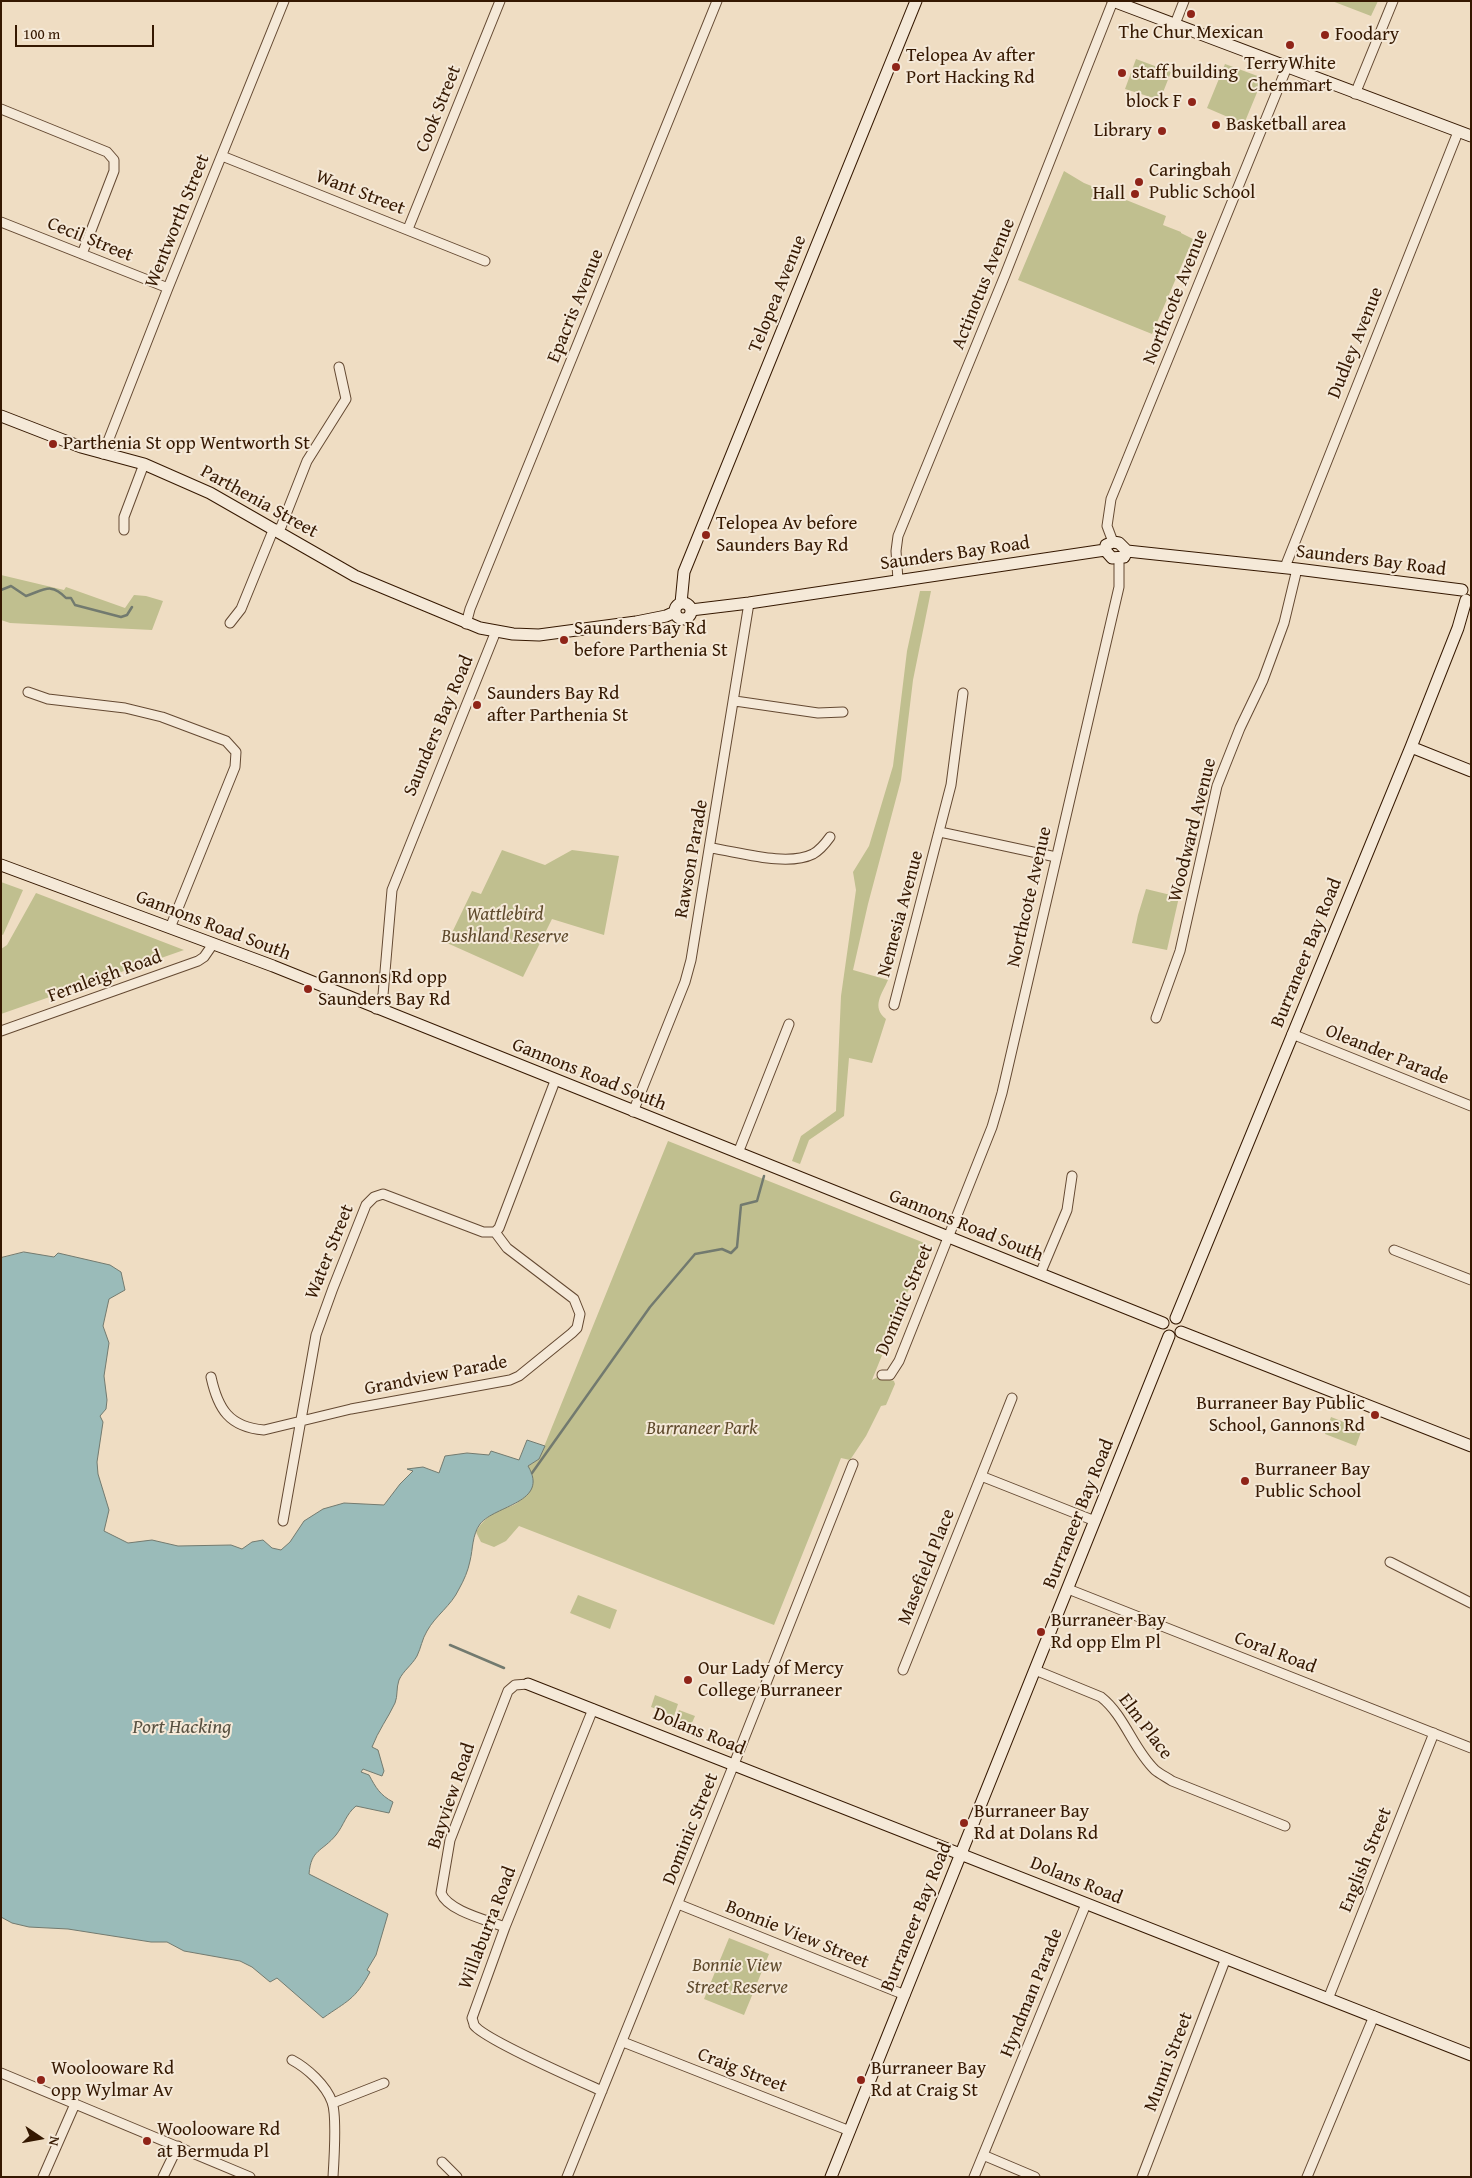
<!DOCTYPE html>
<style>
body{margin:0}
#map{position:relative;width:1472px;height:2178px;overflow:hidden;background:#efddc3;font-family:"Gentium Book Plus",serif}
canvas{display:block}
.frame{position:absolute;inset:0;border:2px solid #351801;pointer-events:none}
.north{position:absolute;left:15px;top:2113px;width:50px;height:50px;-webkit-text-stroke:4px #f5e9d8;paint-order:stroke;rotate:102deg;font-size:14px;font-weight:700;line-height:20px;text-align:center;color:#351801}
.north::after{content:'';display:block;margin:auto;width:18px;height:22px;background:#351801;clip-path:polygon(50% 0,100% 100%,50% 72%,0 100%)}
.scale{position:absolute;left:15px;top:25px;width:139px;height:22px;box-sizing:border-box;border:2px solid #351801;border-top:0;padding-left:6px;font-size:15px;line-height:18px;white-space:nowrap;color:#351801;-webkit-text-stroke:4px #f5e9d8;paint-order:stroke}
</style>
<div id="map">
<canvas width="1472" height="2178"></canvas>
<div class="frame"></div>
<div class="north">N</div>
<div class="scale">100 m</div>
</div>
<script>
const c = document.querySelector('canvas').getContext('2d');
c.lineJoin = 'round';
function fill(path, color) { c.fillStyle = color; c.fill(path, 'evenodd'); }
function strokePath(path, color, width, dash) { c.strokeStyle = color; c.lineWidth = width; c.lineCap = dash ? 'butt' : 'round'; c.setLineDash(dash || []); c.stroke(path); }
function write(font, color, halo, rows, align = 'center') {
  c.font = font + ' "Gentium Book Plus",serif'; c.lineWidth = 4; c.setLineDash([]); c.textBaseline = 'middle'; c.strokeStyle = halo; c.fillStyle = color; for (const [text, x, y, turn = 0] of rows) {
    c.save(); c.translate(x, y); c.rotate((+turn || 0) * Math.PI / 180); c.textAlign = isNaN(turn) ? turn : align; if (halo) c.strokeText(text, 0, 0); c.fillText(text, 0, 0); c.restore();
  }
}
fill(new Path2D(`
 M1332,1H1378L1371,16Z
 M1136,59L1171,72L1160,100L1125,89Z
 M1225,64L1263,78L1244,124L1207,108Z
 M1064,171L1084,183L1166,216L1163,225L1181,232V233L1193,239L1152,334L1018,280Z
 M1,575L64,590L66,587L125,608L134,595L146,596L163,601L152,630L10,623L1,620Z
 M920,591H931L913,680L901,780L868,904L853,970L888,980C882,994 871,1007 886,1019L872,1063L849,1058L844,1116L809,1140L800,1164L792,1161L801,1136L836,1111L841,996L856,890L853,872L869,846L893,766L907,651Z
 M502,850L545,865L572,850L619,856L604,935L552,919L523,977L447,943L472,891L481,894Z
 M1,882L23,890L3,935L1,934Z
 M1146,889L1179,897L1167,950L1132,943L1138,915Z
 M36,893L184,950L1,1014V949L7,945Z
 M668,1141L927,1244L872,1380L879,1376L894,1381L895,1384L886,1405L881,1406L866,1436L850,1460L841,1458L774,1625L519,1526L506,1541L494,1547L481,1542L476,1532C482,1521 491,1513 502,1509C507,1507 513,1506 517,1503C530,1494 537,1480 528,1466L539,1459Z
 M1331,1417L1362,1429L1356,1446L1325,1434Z
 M578,1595L617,1610L610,1629L570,1613Z
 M655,1695L678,1704L674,1716L651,1707Z
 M679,1710L695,1716L691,1725L675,1719Z
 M729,1938L769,1954L744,2015L704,1999Z`), '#c0bf8f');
const water = new Path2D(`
 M24,1252L54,1257L58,1253L110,1265L121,1272L125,1290L109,1299L103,1326L109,1343L104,1376L107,1400L106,1409L100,1416L103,1422L97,1462L98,1474L109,1510L104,1531L128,1543L152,1540L178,1546L231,1545L242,1549L252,1542L263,1540L272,1548L281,1550L290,1542L304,1521L323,1509L344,1503L384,1505L400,1484L413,1471L407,1469L423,1467L439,1473L445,1456L467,1453L489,1455L491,1451L519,1460L527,1440L545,1446L539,1459L528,1466C550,1503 495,1505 480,1524C472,1535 473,1549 470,1561C468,1571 464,1580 459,1589C451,1606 436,1615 427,1631C422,1639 421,1648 417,1656C412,1665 403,1671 399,1680C396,1688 398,1696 395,1703C388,1718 378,1731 372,1747L378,1750L384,1771L382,1776L363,1769L361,1772L369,1775C376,1788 380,1795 393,1802L389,1813L356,1806C346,1814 344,1825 336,1835C322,1852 311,1849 309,1874L388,1914L376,1955L367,1970L370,1972C355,2000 347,2001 323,2018L277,1978L270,1982L252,1967L240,1961L184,1951L167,1942H151L68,1929L29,1927L12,1923L1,1917V1258Z`);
fill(water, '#9abbb9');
strokePath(water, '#727a6f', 1);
strokePath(new Path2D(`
 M1,590L11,586L26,596C44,590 51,582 66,598H71L75,605L121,617L127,615L132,607
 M532,1473L650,1307L695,1254L722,1249L731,1253L737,1247L741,1205L757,1201L764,1176
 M450,1645L504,1668`), '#727a6f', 2.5);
const street = new Path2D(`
 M1175,24L1184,1
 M1355,94L1393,1
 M1,109L107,152L114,160V171L82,254
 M222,156L485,261
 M1,222L168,288
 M408,229L500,1
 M103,454L168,288L284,1
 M124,530V517L144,464
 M1113,542L1107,526L1111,499L1287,67
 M1285,567L1458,132
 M898,580L896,551L898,536L1005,275L1113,1
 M230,623L241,609L272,533L281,527L307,461L346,399L339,367
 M466,624L470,609L717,1
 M28,692L48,699L125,708L162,717L226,741L236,752L235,767L170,928
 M735,701L818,713L843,712
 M940,832L1056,857
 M711,848C739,852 787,867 813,854C820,850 825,844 830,837
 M894,1005L951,785L963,693
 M376,1009L383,995L392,890L496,631
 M1156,1018L1180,951L1217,786L1240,728L1263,680L1284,623L1297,569
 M1,1031L198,961L204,957L213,944
 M1292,1034L1471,1106
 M633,1112L685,982L691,960L749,603
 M738,1153L789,1024
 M1394,1250L1471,1280
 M1040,1274L1067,1210L1072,1176
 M882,1375H890L899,1361L992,1127L1002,1093L1119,587V559
 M211,1377C218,1409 229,1427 264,1430L351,1409L510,1380L519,1376L572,1333L577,1328L580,1314L574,1299L507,1248L495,1232
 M981,1476L1012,1398
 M283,1521L316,1335L333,1288L366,1205L374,1197L383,1194L483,1232H495L499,1228L555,1081
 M1390,1562L1471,1603
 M1068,1589L1471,1748
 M903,1670L981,1476L1095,1521
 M1035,1670L1101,1697C1125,1716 1133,1749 1155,1770C1160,1774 1166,1777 1172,1781L1285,1826
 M593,1709L505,1927L472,2018C472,2018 474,2024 474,2025C483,2039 582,2082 602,2091
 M678,1904L905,1995
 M505,1927C487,1920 448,1911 441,1893L450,1840L508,1691L515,1685L528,1684
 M1328,1999L1434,1733
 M623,2042L850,2131
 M292,2060C307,2068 326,2085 332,2102C337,2115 334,2161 333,2177
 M1,2073L250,2177
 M333,2103L384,2083
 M983,2155L1035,2177
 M442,2162L457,2177
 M43,2177L75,2104
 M163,2177L178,2146
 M567,2177L734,1764L853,1464
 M974,2177L1086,1904
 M1142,2177L1226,1958
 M1307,2177L1374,2016`);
const secondary = new Path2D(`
 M1113,1L1471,136
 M1,416L81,447L144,464L210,493L355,576L480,628L513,634L539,635L636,622L666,616L675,612
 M1113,542L1119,543L1127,551L1124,557L1112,558L1105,550L1106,545Z
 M1127,551L1297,569L1462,590
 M675 611a8 8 0 1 1 16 0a8 8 0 1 1-16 0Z
 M681,603L684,572L916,1
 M691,610L749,603L1105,550
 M1411,747L1471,771
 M1,865L273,966L1163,1323
 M1176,1318L1411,747L1458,628L1466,600
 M1181,1332L1471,1446
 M528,1684L1471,2055
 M831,2177L1169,1336`);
strokePath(street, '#644932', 11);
strokePath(secondary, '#351801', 13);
strokePath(street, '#f5e9d8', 9);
strokePath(secondary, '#f5e9d8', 11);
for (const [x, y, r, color] of [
 [1191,14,5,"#8f2418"],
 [1325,35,5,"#8f2418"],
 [1290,45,5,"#8f2418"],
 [896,67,5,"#8f2418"],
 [1122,73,5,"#8f2418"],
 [1192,102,5,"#8f2418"],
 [1216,125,5,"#8f2418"],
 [1162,131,5,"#8f2418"],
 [1139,182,5,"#8f2418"],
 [1135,194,5,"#8f2418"],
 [53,444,5,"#8f2418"],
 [706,535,5,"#8f2418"],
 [564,640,5,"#8f2418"],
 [477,705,5,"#8f2418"],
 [308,989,5,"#8f2418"],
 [1375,1415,5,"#8f2418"],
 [1245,1481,5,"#8f2418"],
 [1041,1632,5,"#8f2418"],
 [688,1680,5,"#8f2418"],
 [964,1823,5,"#8f2418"],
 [41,2080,5,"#8f2418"],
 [861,2080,5,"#8f2418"],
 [147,2141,5,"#8f2418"]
]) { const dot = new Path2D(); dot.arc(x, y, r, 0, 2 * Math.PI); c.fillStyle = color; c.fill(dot); strokePath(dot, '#f5e9d8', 2); }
write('19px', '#351801', '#f5e9d8', [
 ["The Chur Mexican",1191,33,"center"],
 ["Foodary",1335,35],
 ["Telopea Av after",906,56],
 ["Port Hacking Rd",906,78],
 ["TerryWhite",1290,64,"center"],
 ["Chemmart",1290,86,"center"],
 ["staff building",1132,73],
 ["block F",1182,102,"right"],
 ["Basketball area",1226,125],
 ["Library",1152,131,"right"],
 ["Caringbah",1149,171],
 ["Public School",1149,193],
 ["Hall",1125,194,"right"],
 ["Parthenia St opp Wentworth St",63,444],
 ["Telopea Av before",716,524],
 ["Saunders Bay Rd",716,546],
 ["Saunders Bay Rd",574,629],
 ["before Parthenia St",574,651],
 ["Saunders Bay Rd",487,694],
 ["after Parthenia St",487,716],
 ["Gannons Rd opp",318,978],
 ["Saunders Bay Rd",318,1000],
 ["Burraneer Bay Public",1365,1404,"right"],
 ["School, Gannons Rd",1365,1426,"right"],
 ["Burraneer Bay",1255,1470],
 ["Public School",1255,1492],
 ["Burraneer Bay",1051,1621],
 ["Rd opp Elm Pl",1051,1643],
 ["Our Lady of Mercy",698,1669],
 ["College Burraneer",698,1691],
 ["Burraneer Bay",974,1812],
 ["Rd at Dolans Rd",974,1834],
 ["Woolooware Rd",51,2069],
 ["opp Wylmar Av",51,2091],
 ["Burraneer Bay",871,2069],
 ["Rd at Craig St",871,2091],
 ["Woolooware Rd",157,2130],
 ["at Bermuda Pl",157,2152]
], 'left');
write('19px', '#351801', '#f5e9d8', [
 ["Cook Street",439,109,-68],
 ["Want Street",360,193,21],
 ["Wentworth Street",178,221,-68],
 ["Cecil Street",90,240,22],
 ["Actinotus Avenue",984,284,-68],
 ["Telopea Avenue",778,294,-68],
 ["Northcote Avenue",1176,297,-68],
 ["Epacris Avenue",576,306,-68],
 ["Dudley Avenue",1356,343,-68],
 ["Parthenia Street",259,502,29],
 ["Saunders Bay Road",955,554,-8],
 ["Saunders Bay Road",1371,561,7],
 ["Saunders Bay Road",439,726,-67],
 ["Woodward Avenue",1193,830,-76],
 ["Rawson Parade",692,859,-80],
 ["Northcote Avenue",1030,897,-77],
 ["Nemesia Avenue",901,914,-75],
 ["Gannons Road South",213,926,21],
 ["Burraneer Bay Road",1307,953,-68],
 ["Fernleigh Road",105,977,-20],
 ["Oleander Parade",1387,1055,22],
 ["Gannons Road South",589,1075,22],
 ["Gannons Road South",966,1226,22],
 ["Water Street",330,1252,-68],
 ["Dominic Street",905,1300,-67],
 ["Grandview Parade",436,1376,-11],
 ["Burraneer Bay Road",1079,1514,-68],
 ["Masefield Place",927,1567,-68],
 ["Coral Road",1275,1653,21],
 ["Elm Place",1145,1727,53],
 ["Dolans Road",699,1732,22],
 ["Bayview Road",452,1796,-71],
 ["Dominic Street",691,1829,-68],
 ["English Street",1366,1860,-68],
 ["Dolans Road",1076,1881,22],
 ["Burraneer Bay Road",917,1917,-68],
 ["Willaburra Road",488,1928,-69],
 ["Bonnie View Street",797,1935,22],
 ["Hyndman Parade",1032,1993,-68],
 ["Munni Street",1169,2062,-69],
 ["Craig Street",742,2071,21]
]);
write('italic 19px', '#5f4a2c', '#f5e9d8', [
 ["Wattlebird",505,915],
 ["Bushland Reserve",505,937],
 ["Burraneer Park",702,1429],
 ["Bonnie View",737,1966],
 ["Street Reserve",737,1988]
]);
write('italic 20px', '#585141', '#f5e9d8', [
 ["Port Hacking",182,1728]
]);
</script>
